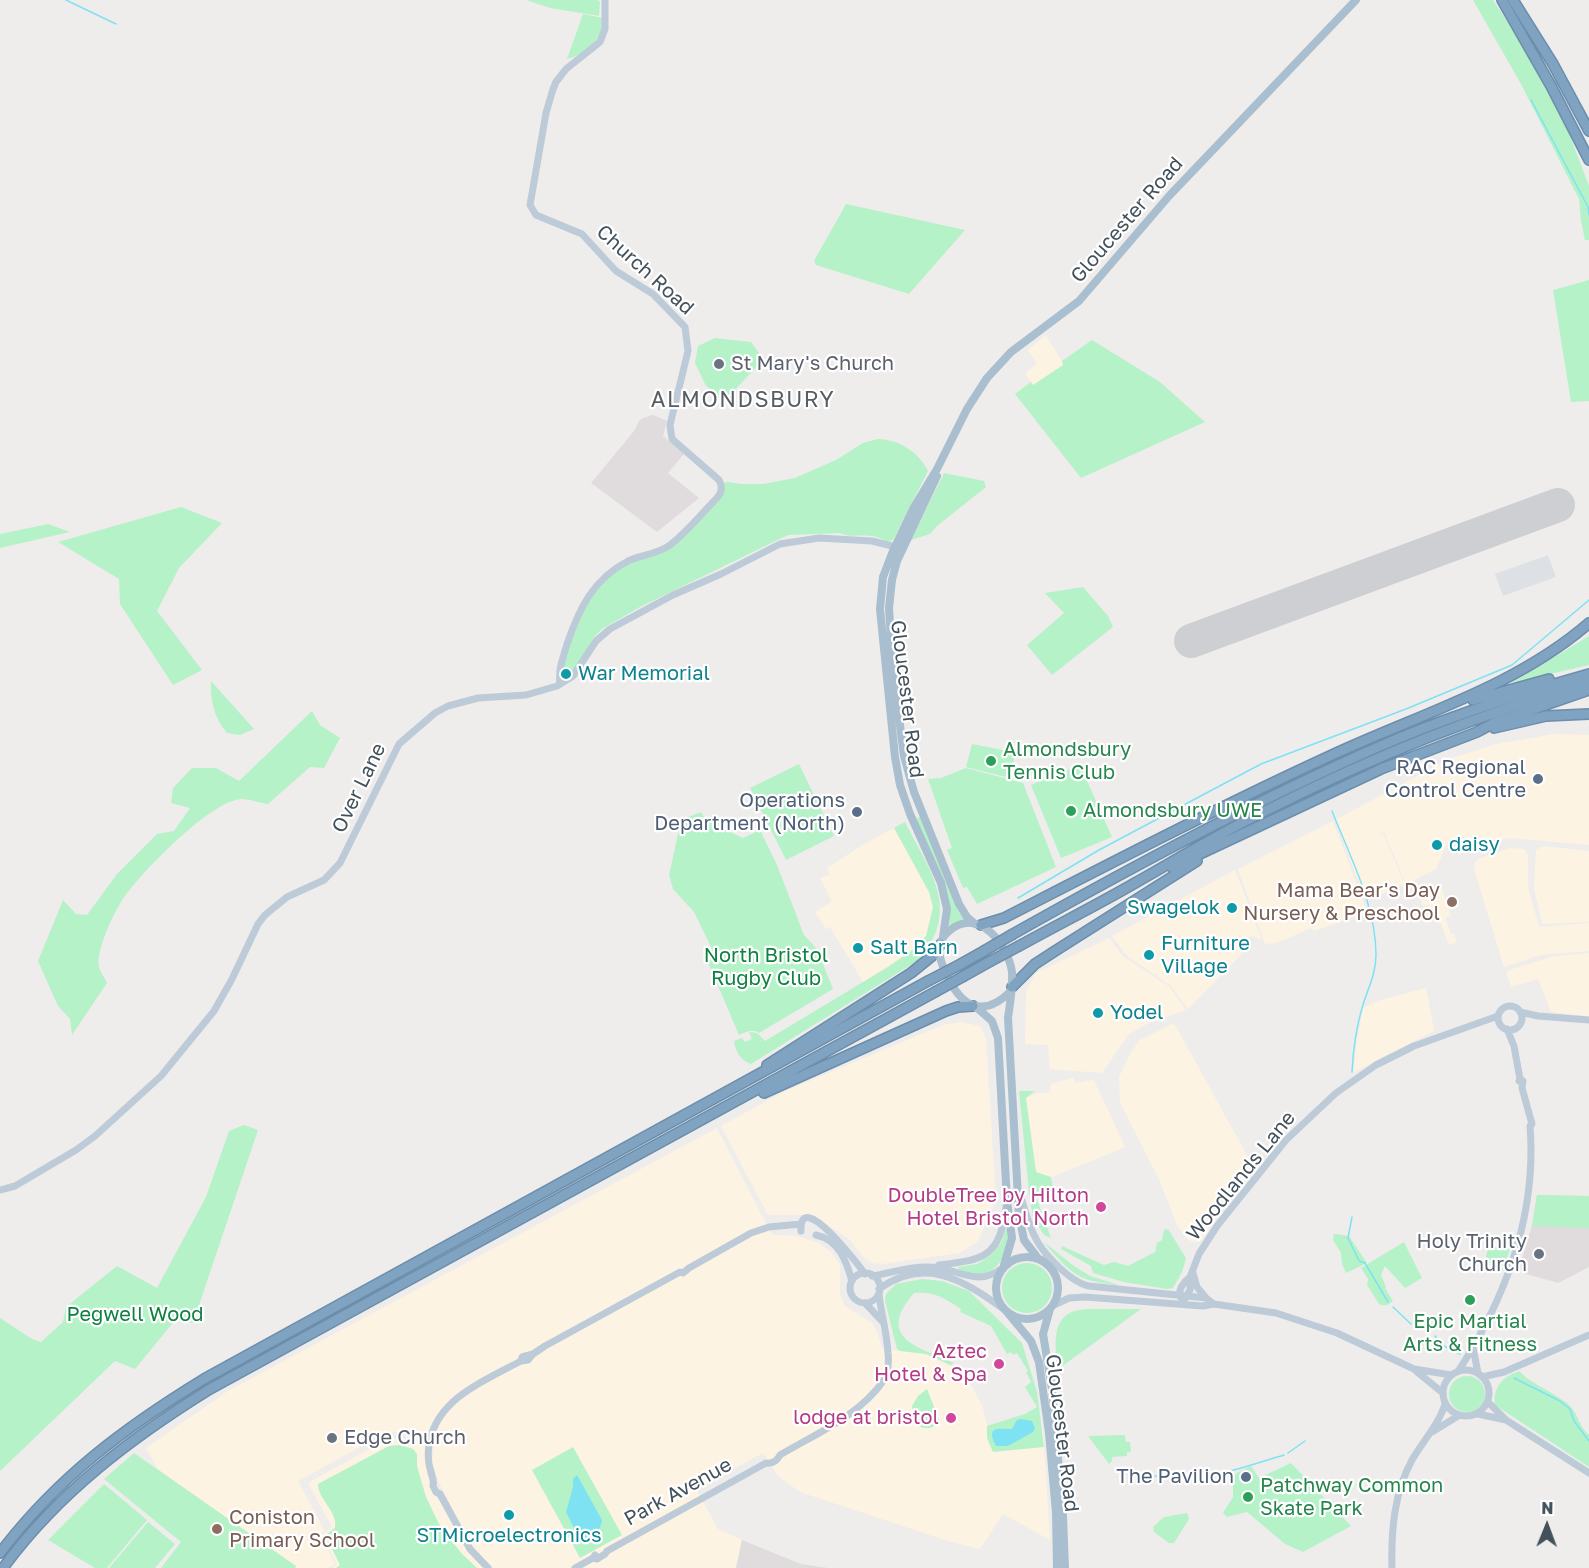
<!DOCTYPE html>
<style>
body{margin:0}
#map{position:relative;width:1589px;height:1568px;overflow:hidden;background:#efecec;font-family:"Golos Text",sans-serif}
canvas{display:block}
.north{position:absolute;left:1517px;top:1496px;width:60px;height:60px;-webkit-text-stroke:4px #fff;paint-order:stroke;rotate:1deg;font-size:16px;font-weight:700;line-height:24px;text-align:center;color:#43515b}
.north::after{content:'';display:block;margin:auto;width:21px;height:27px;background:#43515b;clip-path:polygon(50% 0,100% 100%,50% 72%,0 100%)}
</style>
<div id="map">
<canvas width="1589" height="1568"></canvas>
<div class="north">N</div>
</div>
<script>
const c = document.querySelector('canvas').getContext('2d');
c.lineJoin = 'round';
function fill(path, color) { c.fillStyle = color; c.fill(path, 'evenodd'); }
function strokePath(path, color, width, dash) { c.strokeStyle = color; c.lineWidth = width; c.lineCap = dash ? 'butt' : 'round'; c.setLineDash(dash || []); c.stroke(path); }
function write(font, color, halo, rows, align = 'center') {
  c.font = font + ' "Golos Text",sans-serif'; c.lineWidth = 4.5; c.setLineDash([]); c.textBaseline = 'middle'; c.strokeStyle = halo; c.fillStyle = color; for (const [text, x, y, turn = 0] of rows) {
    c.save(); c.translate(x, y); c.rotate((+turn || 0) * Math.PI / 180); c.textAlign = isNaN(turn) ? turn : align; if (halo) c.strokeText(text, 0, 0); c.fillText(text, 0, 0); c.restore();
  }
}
fill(new Path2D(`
 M1046,335L1064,365L1033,385L1025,374L1037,363L1028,350Z
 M1554,734L1589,735V845L1510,838L1481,843L1461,836L1449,839L1436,869L1406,884L1384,832L1371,838L1383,833L1405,884L1366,901L1335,820L1449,759L1496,744Z
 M1333,821L1367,912L1314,931L1311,928L1277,943L1265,944L1238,869Z
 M894,828L929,892L933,907L926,936L910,952L863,982L830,927L826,929L815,912L832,901L820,878L830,874L827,868L864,844Z
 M1544,846L1589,851V922L1542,924L1534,888L1536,850Z
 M1510,848L1524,849L1528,855V887L1539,927L1589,923V951L1541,955L1504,967L1474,869L1475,862L1480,858Z
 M1235,870L1262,940L1252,936L1246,938L1242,954L1188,1009L1171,986L1127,956L1112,936Z
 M1432,883L1435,889L1441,887L1451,916L1445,918L1451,934H1454L1457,942L1449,945L1439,918L1433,919L1428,905L1423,906L1417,888Z
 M1109,938L1123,956L1170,987L1186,1010L1147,1024L1129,1034L1102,1073L1050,1069L1048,1045L1025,1044L1026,991L1036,973Z
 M1589,953V1016L1551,1012L1538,979L1511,987L1506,971L1554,956Z
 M1426,988L1434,1030L1432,1032L1354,1072L1356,1045L1363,1008L1380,1000Z
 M961,1022L980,1026L986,1039L996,1200L978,1241L960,1253L882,1264L872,1263L865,1259L849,1239L813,1215H768L721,1126L783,1092L943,1025Z
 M1174,1023L1253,1166L1201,1241L1192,1242L1186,1238L1177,1225L1159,1179L1120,1103L1119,1077L1131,1052L1140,1040Z
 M1073,1078L1076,1083L1094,1080L1125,1147L1040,1182L1029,1148L1028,1135L1031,1133L1023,1099L1038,1093H1050L1051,1084Z
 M717,1128L772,1235L798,1236L818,1243L830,1251L840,1264V1295L845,1306L872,1323L878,1334L882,1349L925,1353L965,1374L982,1405L989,1432L1043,1431L1050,1540L1003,1514L980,1549L948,1541L800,1492L778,1476L763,1453L696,1489L718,1529L742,1540L736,1568H494L475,1551L440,1485L432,1463L434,1439L396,1432L386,1433L298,1481L325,1531L320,1535L335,1564L327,1568H297L158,1469L146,1448L228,1391Z
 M397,1438L427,1443V1475L431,1487L467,1550L485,1568H333L337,1564L322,1535L332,1527L308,1483L387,1439Z`), '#fdf3e2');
fill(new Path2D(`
 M653,415L667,421L663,436L684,454L668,473L699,498L657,532L591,483L634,431L639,421L643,418Z
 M1537,1195L1589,1196V1267L1558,1283L1523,1273L1519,1268L1532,1225Z
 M742,1540L801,1564L828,1568H736Z`), '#e0dcde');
fill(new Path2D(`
 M1548,555L1556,577L1503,596L1495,574Z`), '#dde1e5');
fill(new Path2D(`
 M526,0H598L600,2L599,16L550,8Z
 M1473,0H1493L1521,43L1565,123L1589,186V240H1585L1581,221L1579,199L1521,84Z
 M583,14L603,18C604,40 586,54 567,59Z
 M846,204L965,230L909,294L816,265L814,261Z
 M1589,280V401L1571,402L1553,290Z
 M715,338L751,342L759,353L760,363L731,394L714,403L712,392L705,384L695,363L698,346Z
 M1092,340L1160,382L1205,422L1081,478L1015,394L1031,382L1033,385L1063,365L1062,361Z
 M878,439C899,440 918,451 928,471L893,540L887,542C869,530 855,540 840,533L788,535L640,607L602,629L594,637L576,669L572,674L562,677V661L576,620L599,582L629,562L662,550L717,500L721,483L728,482L742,484H763L795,478L836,460L863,443Z
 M944,473L984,481L986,487L937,526L930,534L911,540Z
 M181,507L222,523L179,568L157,611L202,670L173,685L120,604L119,579L58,542Z
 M48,524L70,532L0,548V534Z
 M1083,587L1108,616L1113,627L1052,675L1027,645L1064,613L1045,593Z
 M1589,636V665L1512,683Z
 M211,681L254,729L240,735L227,733C214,718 210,700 211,681Z
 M312,711L320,725L340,738L324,768L310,767L268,804C260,803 250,799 241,799C210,801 137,876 121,902C113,915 95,952 99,967C100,972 105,978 107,983L72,1035L70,1019L58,1006L38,961L63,900L76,914L87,915L117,874L157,834L174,831L190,808L171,803L173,788L192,768H216L239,781Z
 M972,744L1012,752L1015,755L1010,778L966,767Z
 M799,764L834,836L786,860L750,788Z
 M1080,765L1112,837L1061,858L1031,785Z
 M966,768L1023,783L1056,867L977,904L967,887L963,888L947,850L952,848L928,779L941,778Z
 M701,812L705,819L717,814L725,830L743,838L760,830L777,865L804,935L817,949L833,989L759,1033C753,1028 745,1032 739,1035L707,960L712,949L694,912L673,889L669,875L681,820Z
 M918,817H921L959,912L966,921L949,928L950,908L948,895L916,821Z
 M905,822C930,872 963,911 917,961L751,1064C741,1061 735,1051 734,1041L742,1038L745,1042L752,1039L749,1032L757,1033L765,1041L888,967L910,952L926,936L933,907L929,892L894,828Z
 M1019,1091H1035L1026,1098L1036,1172L1051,1177L1053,1188L1036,1197L1051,1238L1044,1235L1033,1217L1029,1192Z
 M244,1125L258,1130L193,1323L176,1319L135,1369L115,1361L0,1471V1318L32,1339L41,1342L63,1322L66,1307L117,1266L157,1288L206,1197L229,1131Z
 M1537,1195L1589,1196V1228L1532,1226Z
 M1008,1223C1010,1244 1004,1273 978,1274C971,1275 965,1272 959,1270L958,1267L977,1264L990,1256L1001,1243Z
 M1168,1229L1186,1258L1182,1272L1173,1288L1167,1289L1124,1282L1093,1273L1091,1266L1061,1249L1062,1246L1104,1265L1114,1262L1128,1266L1155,1252L1157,1243L1162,1240L1164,1230Z
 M1334,1234L1349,1236L1367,1263L1346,1273L1342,1264L1341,1253L1333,1240Z
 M1044,1242L1074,1266L1090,1276L1119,1285C1089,1282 1076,1279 1056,1256C1052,1252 1047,1246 1044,1242Z
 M1404,1242L1422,1278L1405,1288L1385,1266L1381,1275L1386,1287L1385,1288L1393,1301C1388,1305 1385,1307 1379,1304L1367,1285L1368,1279L1361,1268Z
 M1495,1247H1511L1501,1273L1485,1261L1488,1248Z
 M1002 1288a25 25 0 1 1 50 0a25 25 0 1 1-50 0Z
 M922,1279L942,1281L969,1291L1022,1343L1037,1392L1044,1447L993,1452L987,1438V1426L1025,1414L1037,1407L1025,1387L1031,1382L1026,1372L1028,1371L1017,1353L1013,1355L1011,1352L1007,1354L991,1326L960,1312L961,1309C945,1298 933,1291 914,1293C875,1338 918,1347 954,1363L951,1365L926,1354L900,1351L897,1349L885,1301L886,1294L896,1284Z
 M1088,1309H1141L1061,1367L1057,1363C1054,1336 1053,1310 1088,1309Z
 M1519,1371C1534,1386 1552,1391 1568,1404C1579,1414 1578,1426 1589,1435V1467L1495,1405C1493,1387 1502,1377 1519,1371Z
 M1449 1394a18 18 0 1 1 36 0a18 18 0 1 1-36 0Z
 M927,1389L940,1422C930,1430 925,1430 915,1424L912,1406L918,1396Z
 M1125,1435L1126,1442H1130L1131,1452H1127V1456L1112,1457V1461L1109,1464L1088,1436Z
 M400,1445L413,1449L417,1454V1466L426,1497L439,1524L462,1554L477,1568H336L340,1565L325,1535L335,1528C338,1511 318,1500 318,1484L389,1446Z
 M573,1447L622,1535L580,1558L532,1470Z
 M134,1453L296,1566L295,1568H161L181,1542L104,1479Z
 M1291,1463L1351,1526L1303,1552L1285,1544L1247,1512L1227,1517L1223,1513L1233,1497V1475L1251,1466L1259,1478Z
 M104,1484L147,1520L107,1568H95L48,1540Z
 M1187,1513L1189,1519L1174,1543H1169L1154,1532L1153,1527L1164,1517Z
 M148,1522L175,1544L155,1568H109Z`), '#b5f2c8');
fill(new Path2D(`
 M1021,1419L1032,1421L1035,1429L1033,1432L1008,1446H996C985,1425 999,1429 1012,1429L1017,1420Z
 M577,1475L602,1520C601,1529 593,1540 586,1544L579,1538L566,1512L573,1487V1479Z`), '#7ee2f3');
strokePath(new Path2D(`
 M66,0L116,24
 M1531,100L1588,207L1589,215
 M1332,811C1350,857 1376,905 1376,955C1376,975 1367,990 1362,1008C1356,1029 1353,1051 1352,1072
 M1018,898L1099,850L1261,764L1406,709L1512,665L1589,600
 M1352,1217L1348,1238L1359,1261L1365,1263L1388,1302
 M1393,1307L1411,1324
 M1435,1336L1442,1345L1460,1354
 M1514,1378L1560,1401L1570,1409L1574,1421L1589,1441
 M1288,1453L1305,1441
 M1155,1476C1197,1486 1243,1467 1284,1455`), '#7ee2f3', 1.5);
strokePath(new Path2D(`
 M1191,641L1558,505`), '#cecfd2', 34);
const highway = new Path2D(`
 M1502,0L1551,86L1589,160
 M1513,0L1553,64L1589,131
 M1473,700L1549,679
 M1494,728L1546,716L1589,714
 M1172,867L1381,769L1477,732L1496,722L1589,690
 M981,925L1004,918C1113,862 1221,806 1332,755C1420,714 1515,687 1589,623
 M1013,934C1132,867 1253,802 1378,747C1446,717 1518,694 1589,674
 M1019,946C1057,925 1097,905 1135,883C1179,858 1222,832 1267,810C1370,758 1478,714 1589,683
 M959,965L984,951
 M964,976L989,962
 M1012,987L1035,964L1055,951L1197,861
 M767,1065L911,973L932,956L941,944
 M764,1093L946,1011L958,1007L973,1006
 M0,1553C57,1478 124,1428 204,1379L928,981
 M3,1568C58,1493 131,1438 210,1389L935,992`);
strokePath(highway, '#6a8eac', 12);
strokePath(new Path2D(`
 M560,684C558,670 563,658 567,644C579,609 593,579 628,561C641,555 658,554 670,545C687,532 701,514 716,499C722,493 723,487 719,480L672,439L670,425L688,351L685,327L653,294L616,271L582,234L536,215L530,205L546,113L553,89L556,82L566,69L600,42L605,29V0
 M1498 1018a12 12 0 1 1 24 0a12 12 0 1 1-24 0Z
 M1520,1012L1538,1016L1589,1020
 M1507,1029L1514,1046L1520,1079L1519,1081
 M0,1190L15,1186L76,1150L95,1136L161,1076L214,1011L232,979L258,924L265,915L287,897L324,880L340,863L399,744L435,713L448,706L478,698L526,695L557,686L573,676L596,641L610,629L673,595L721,574L780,544L819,538L872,541L900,548
 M1020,1194C1024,1207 1028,1222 1034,1235C1042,1253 1070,1282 1089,1286L1206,1298L1214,1304
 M801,1231C799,1186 861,1268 865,1274
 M816,1235C839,1240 846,1260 852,1281
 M1042,1259L1057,1265
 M939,1265C986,1260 1000,1256 1006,1206
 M1193,1273L1197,1287L1206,1298
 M850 1288a15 15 0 1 1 30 0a15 15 0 1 1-30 0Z
 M872,1276C891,1273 910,1266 929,1267C956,1267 976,1288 1001,1269
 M879,1289C925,1256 963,1280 1002,1308
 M1180,1297C1178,1289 1184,1282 1190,1277
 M865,1303L882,1321
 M1182,1304L1190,1290V1277L1199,1254L1217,1226L1286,1140L1336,1093L1376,1065L1414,1046L1498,1016
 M1052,1306L1069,1298L1085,1297L1203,1306L1214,1304L1276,1313L1337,1333L1414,1369L1451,1375
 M1473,1348L1478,1373
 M521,1361L528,1360L533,1354L545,1346L680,1272L683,1273L689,1268L751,1233L769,1227L801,1224
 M1443 1393a23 23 0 1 1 46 0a23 23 0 1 1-46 0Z
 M1459,1370C1506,1297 1537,1215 1530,1126L1532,1124L1522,1088L1523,1081L1520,1079
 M1416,1371L1443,1393
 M1482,1377L1504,1372L1589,1335
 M1488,1402L1506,1420L1589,1473
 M1478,1414L1506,1420
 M1432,1432L1458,1416
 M593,1558L597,1559L605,1554L607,1551L766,1463C773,1464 777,1461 780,1455C817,1433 859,1416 884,1380C888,1375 889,1360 888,1353C887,1333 881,1313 879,1294
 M488,1568L470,1549L440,1494L436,1492L433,1486C435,1479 430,1472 429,1464C428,1457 428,1447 430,1441C438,1398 487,1379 521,1361L522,1357L533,1354
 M575,1568L593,1558L595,1555
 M1392,1568C1391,1531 1394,1493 1412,1460C1423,1441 1439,1424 1445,1404`), '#bccbd7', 7);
strokePath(new Path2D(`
 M937,476L897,561L892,580L889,608L893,671L904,756L914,792L959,904L967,917L975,924
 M943,937L947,909L941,883L910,814L900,785L895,757L880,609L883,577L893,551L914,507L937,469L967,409L987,378L1011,352L1079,301L1169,196L1356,0
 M1011,991C987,1015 965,1011 950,981C941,965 932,945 949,931C979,906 1008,945 1012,972C1013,987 1010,1003 1008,1018L1019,1216L1024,1240L1037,1257
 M976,1007L992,1021L998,1038L1007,1201L1012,1238L1004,1265
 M996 1288a31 31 0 1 1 62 0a31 31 0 1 1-62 0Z
 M1050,1309L1043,1334L1052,1389L1063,1516L1065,1568
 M1007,1312L1031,1341L1039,1362L1049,1433L1056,1513L1057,1568`), '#a9bece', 8);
strokePath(highway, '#7fa3c0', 9);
const highwayBridge = new Path2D(`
 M984,951L1013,934
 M989,962L1019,946
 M928,981L959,965
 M935,992L964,976`);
strokePath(highwayBridge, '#6a8eac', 12, []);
strokePath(highwayBridge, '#7fa3c0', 9);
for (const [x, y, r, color] of [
 [719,364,6,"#6b7280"],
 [566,674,6,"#0f9aa8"],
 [991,761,6,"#2e9e5b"],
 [1538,779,6,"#5c6f8a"],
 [1071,811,6,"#2e9e5b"],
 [857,812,6,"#5c6f8a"],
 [1437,845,6,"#0f9aa8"],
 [1452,902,6,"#8d6e63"],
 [1232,908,6,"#0f9aa8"],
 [858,948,6,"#0f9aa8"],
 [1149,955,6,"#0f9aa8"],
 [1098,1013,6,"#0f9aa8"],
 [1101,1207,6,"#d1479c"],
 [1539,1254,6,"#6b7280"],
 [1470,1300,6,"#2e9e5b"],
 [999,1364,6,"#d1479c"],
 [951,1418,6,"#d1479c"],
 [332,1438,6,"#6b7280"],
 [1246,1477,6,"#5c6f8a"],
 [1248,1497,6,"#2e9e5b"],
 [509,1515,6,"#0f9aa8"],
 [217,1529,6,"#8d6e63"]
]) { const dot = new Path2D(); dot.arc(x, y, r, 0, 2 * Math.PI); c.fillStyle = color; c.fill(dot); strokePath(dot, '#fff', 2); }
write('20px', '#43515b', '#fff', [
 ["Gloucester Road",1127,220,-49],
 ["Church Road",645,270,42],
 ["Gloucester Road",907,699,83],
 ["Over Lane",359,788,-64],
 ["Woodlands Lane",1241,1176,-51],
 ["Gloucester Road",1062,1433,83],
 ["Park Avenue",678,1492,-29]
]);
write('20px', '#5b616d', '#fff', [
 ["St Mary's Church",731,364],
 ["Holy Trinity",1527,1242,"right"],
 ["Church",1527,1265,"right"],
 ["Edge Church",344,1438]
], 'left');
write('20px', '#0d838f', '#fff', [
 ["War Memorial",578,674],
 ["daisy",1449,845],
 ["Swagelok",1220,908,"right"],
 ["Furniture",1161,944],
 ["Village",1161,967],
 ["Salt Barn",870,948],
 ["Yodel",1110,1013],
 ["STMicroelectronics",509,1536,"center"]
], 'left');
write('20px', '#27864d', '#fff', [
 ["Almondsbury",1003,750],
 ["Tennis Club",1003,773],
 ["Almondsbury UWE",1083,811],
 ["Epic Martial",1470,1322,"center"],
 ["Arts & Fitness",1470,1345,"center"],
 ["Patchway Common",1260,1486],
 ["Skate Park",1260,1509]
], 'left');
write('20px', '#4e5e75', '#fff', [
 ["RAC Regional",1526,768],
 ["Control Centre",1526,791],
 ["Operations",845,801],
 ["Department (North)",845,824],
 ["The Pavilion",1234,1477]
], 'right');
write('20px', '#785e54', '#fff', [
 ["Mama Bear's Day",1440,891],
 ["Nursery & Preschool",1440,914],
 ["Coniston",229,1518,"left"],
 ["Primary School",229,1541,"left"]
], 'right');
write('20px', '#0f8140', '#fff', [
 ["North Bristol",766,956],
 ["Rugby Club",766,979],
 ["Pegwell Wood",135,1315]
]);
write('20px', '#b23c85', '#fff', [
 ["DoubleTree by Hilton",1089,1196],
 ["Hotel Bristol North",1089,1219],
 ["Aztec",987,1352],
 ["Hotel & Spa",987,1375],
 ["lodge at bristol",939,1418]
], 'right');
c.letterSpacing = '1.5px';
write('22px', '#585d62', '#fff', [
 ["ALMONDSBURY",743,400]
]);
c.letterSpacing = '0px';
</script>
